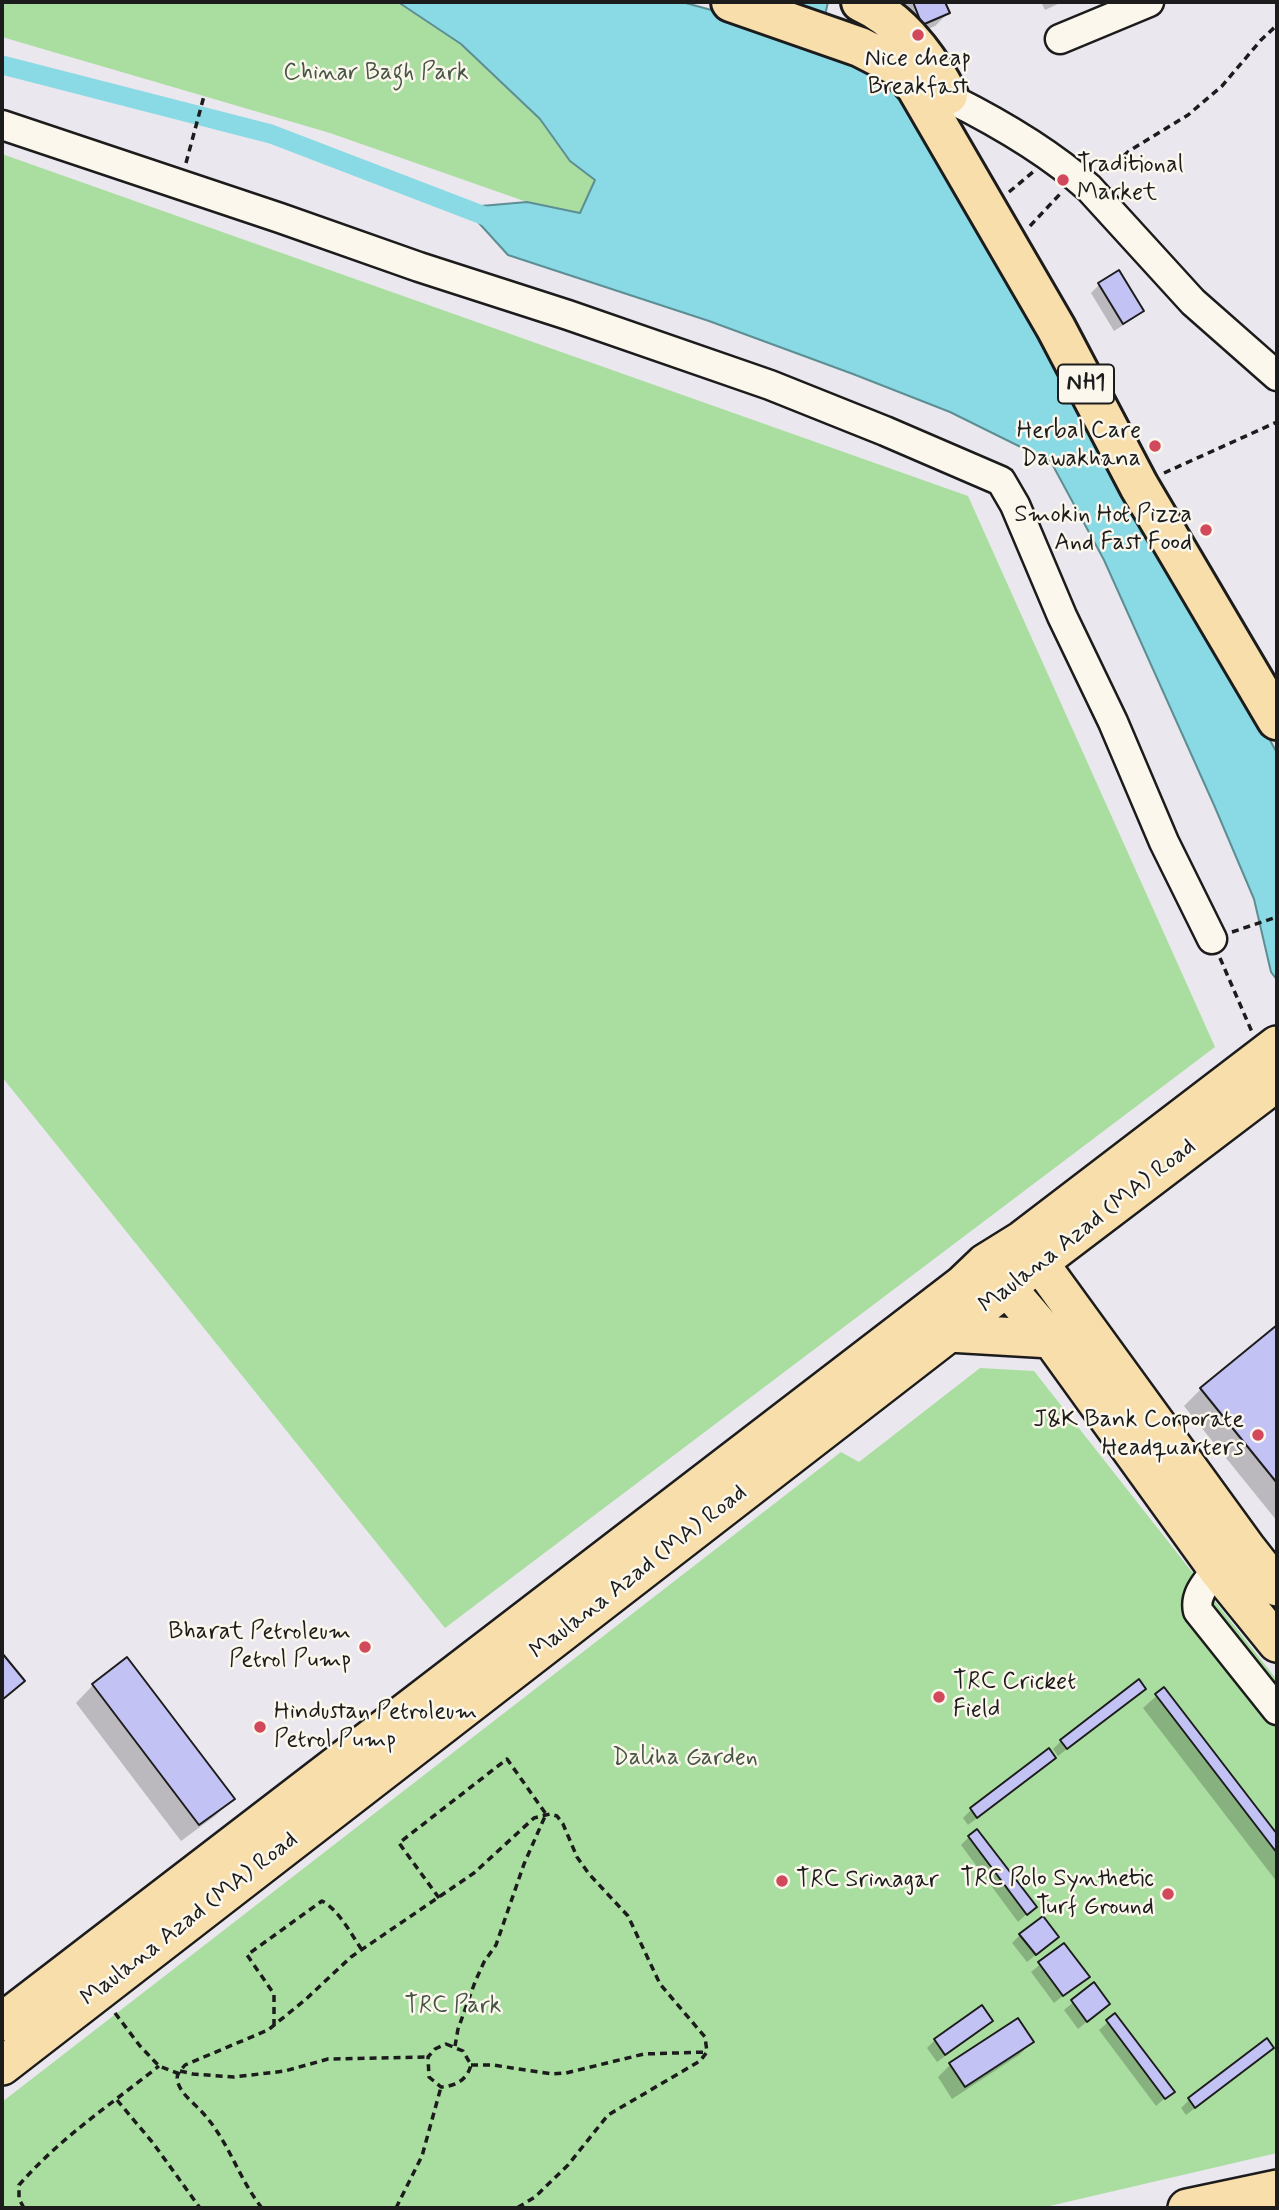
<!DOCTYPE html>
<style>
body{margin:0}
#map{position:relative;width:1279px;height:2210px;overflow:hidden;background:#eae7ee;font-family:Mynerve,sans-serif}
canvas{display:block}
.frame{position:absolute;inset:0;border:4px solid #1c1c1c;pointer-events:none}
</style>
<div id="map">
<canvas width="1279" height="2210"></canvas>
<div class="frame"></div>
</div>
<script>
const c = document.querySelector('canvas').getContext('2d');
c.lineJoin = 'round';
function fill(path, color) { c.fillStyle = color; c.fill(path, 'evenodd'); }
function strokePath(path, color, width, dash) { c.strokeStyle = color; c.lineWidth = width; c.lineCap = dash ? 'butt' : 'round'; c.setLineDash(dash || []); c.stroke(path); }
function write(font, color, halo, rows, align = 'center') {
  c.font = font + ' Mynerve,sans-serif'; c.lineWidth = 5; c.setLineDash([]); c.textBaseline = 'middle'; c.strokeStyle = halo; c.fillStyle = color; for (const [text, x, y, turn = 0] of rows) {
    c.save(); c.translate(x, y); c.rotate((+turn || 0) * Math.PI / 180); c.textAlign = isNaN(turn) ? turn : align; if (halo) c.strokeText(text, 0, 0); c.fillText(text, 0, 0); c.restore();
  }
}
fill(new Path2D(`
 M2,2H398L461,44L540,119L570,161L596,180L580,213L527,202L330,133L2,37Z
 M2,154L968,496L1215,1047L445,1628L2,1077Z
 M980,1368L1034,1371L1277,1680V2153L1041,2208H2V2102L841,1452L859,1462Z`), '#aadea0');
const water = new Path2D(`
 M398,2H682L781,29L793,2H828L819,42L899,86L1165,548L1277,753V980L1271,972L1254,899L1214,805L1104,560L1051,462L950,412L853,374L709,321L508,255L478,222L481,206L527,202L580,213L595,180L570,161L540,119L461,44Z`);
fill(water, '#89dae4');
strokePath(water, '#5d8e94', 2);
fill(new Path2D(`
 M895,2H943L948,13L935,26L909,37Z
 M1041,2H1062L1045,10Z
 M1119,273L1142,311L1133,319L1114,331L1091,293L1099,285Z
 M1277,1328V1521L1184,1406L1201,1389Z
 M127,1659L232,1799L215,1816L181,1841L76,1703L93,1685Z
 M1164,1689L1277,1836V1882L1143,1708Z
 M1135,1697L1058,1756L1053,1749L1061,1741Z
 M1048,1751L1045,1766L968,1825L963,1818L971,1810Z
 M969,1837L1034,1907L1018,1922L961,1845Z
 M1020,1935L1048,1945L1027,1962L1012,1943Z
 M1064,1945L1087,1977L1054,2003L1031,1972Z
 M1094,1985L1108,2004L1078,2029L1064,2010Z
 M1115,2016L1172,2092L1156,2106L1099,2030Z
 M991,2021L983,2029L937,2062L927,2048L935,2040Z
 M1032,2042L1019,2055L952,2099L938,2077L951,2064Z
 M1264,2056L1186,2115L1181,2108L1189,2100Z`), '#0003');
strokePath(new Path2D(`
 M2,65L271,134L503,223`), '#89dae4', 19);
const building = new Path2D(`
 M913,2H945L950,13L922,25Z
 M1119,270L1144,311L1123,324L1098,283Z
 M1277,1325V1483L1200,1388Z
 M2,1653L25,1681L2,1700Z
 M127,1657L235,1799L199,1825L92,1684Z
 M1139,1679L1146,1689L1067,1749L1060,1740Z
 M1164,1687L1277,1834V1853L1155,1694Z
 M1049,1748L1056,1758L977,1818L970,1808Z
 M977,1829L1037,1907L1027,1915L968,1836Z
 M1043,1916L1059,1937L1036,1955L1019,1934Z
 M1064,1943L1090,1977L1063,1996L1038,1962Z
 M1094,1982L1110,2004L1087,2022L1071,2000Z
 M982,2005L993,2021L945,2055L934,2039Z
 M1115,2013L1175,2092L1165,2099L1106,2020Z
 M1018,2018L1034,2042L965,2087L949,2063Z
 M1267,2038L1274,2048L1195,2108L1188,2098Z`);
fill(building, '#c3c2f4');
strokePath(building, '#1c1c1c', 2);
const minor = new Path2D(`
 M1060,39L1149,2
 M951,99C999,123 1049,152 1089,188L1193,302L1277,376
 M2,125L280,218L419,267L568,315L770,385L885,431L1001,481L1015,505L1062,616L1113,722L1164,842L1212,939
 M1217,1569C1208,1581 1194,1594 1198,1611L1277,1710`);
const major = new Path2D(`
 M1025,1243L1248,1550L1277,1587
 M991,1269L1051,1339L1217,1569L1277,1643
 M949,1333L1051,1339
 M2,2022L962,1285L985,1263L1022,1240L1277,1045
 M2,2066L949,1333L1007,1287L1277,1082
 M1187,2208L1277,2189`);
const highway = new Path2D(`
 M731,2L860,47L897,66L916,87L1056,328L1139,486L1277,720
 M861,2C901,20 928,57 948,95`);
strokePath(minor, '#1c1c1c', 33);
strokePath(major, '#1c1c1c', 42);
strokePath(highway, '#1c1c1c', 44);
strokePath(new Path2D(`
 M186,163L204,96
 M1106,172L1129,151L1188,115L1222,86L1261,40L1277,25
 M1009,192L1033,172
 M1030,226L1061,193
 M1164,473L1277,422
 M1232,932L1277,917
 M1220,958L1252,1032
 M439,1898L399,1843L507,1759L546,1814L524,1864L496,1945L484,1962L475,1982L458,2029L455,2046
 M115,2013L140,2046L159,2066L177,2073
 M274,2026V1994L247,1955L322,1901C339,1910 351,1934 362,1950
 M446,2044L463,2051L471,2065C467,2080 456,2086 441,2087L429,2077L428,2057L435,2049Z
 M471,2065H493L552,2074L566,2073L644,2054L707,2052
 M180,2071L193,2074L234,2077L285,2071L328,2059L428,2057
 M117,2100L153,2143L200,2208
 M24,2208L19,2199V2185C60,2138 110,2105 159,2066
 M262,2208C238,2178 229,2141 202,2112C194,2103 182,2095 178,2083C175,2075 180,2071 185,2065L268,2030L305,2000L351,1957L474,1873L534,1818L550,1814L557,1816L563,1824L577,1857L589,1874L628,1916L660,1984L705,2037L707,2052L700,2061L608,2115L568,2165L535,2197L517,2208
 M396,2208L422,2156L441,2087`), '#1c1c1c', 3.5, [7, 5]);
strokePath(minor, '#fbf7ec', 28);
strokePath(major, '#f8deab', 37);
strokePath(highway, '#f8deab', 38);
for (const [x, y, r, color] of [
 [918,35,7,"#d1495b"],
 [1063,180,7,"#d1495b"],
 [1155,446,7,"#d1495b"],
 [1206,530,7,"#d1495b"],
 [1258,1435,7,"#d1495b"],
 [365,1647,7,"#d1495b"],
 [939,1697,7,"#d1495b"],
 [260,1727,7,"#d1495b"],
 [782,1881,7,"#d1495b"],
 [1168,1894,7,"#d1495b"]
]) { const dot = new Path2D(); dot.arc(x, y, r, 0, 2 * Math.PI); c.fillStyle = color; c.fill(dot); strokePath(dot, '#fbf7ec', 2.5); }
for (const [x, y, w] of [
 [1086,384,56]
]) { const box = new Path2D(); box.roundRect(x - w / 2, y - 19.5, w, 39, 5); c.fillStyle = '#fbf7ec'; c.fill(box); strokePath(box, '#1c1c1c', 2); }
write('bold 23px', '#1c1c1c', null, [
 ["NH1",1086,384]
]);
write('24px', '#1c1c1c', '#fbf7ec', [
 ["Nice cheap",918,60,"center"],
 ["Breakfast",918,88,"center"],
 ["Traditional",1077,166,"left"],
 ["Market",1077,194,"left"],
 ["Herbal Care",1141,432],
 ["Dawakhana",1141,460],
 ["Smokin Hot Pizza",1192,516],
 ["And Fast Food",1192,544],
 ["J&K Bank Corporate",1244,1421],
 ["Headquarters",1244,1449],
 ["Bharat Petroleum",351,1633],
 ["Petrol Pump",351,1661],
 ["TRC Cricket",953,1683,"left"],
 ["Field",953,1711,"left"],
 ["Hindustan Petroleum",274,1713,"left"],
 ["Petrol Pump",274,1741,"left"],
 ["TRC Polo Synthetic",1154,1880],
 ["Turf Ground",1154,1908],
 ["TRC Srinagar",796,1881,"left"]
], 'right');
write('24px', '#475644', '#fbf7ec', [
 ["Chinar Bagh Park",376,74],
 ["Daliha Garden",685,1759],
 ["TRC Park",453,2007]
]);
write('24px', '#1c1c1c', '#fbf7ec', [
 ["Maulana Azad (MA) Road",1088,1227,-38],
 ["Maulana Azad (MA) Road",639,1573,-38],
 ["Maulana Azad (MA) Road",190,1920,-38]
]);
</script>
